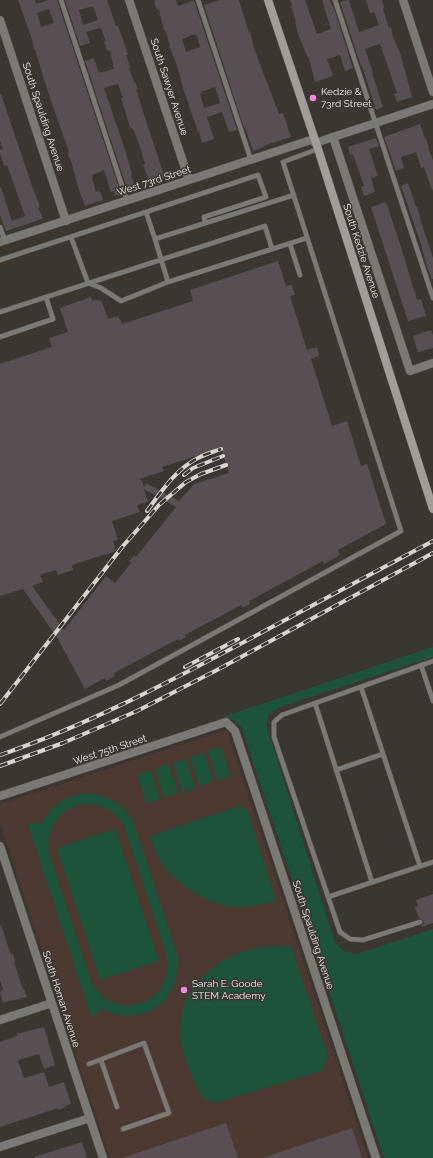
<!DOCTYPE html>
<style>
body{margin:0}
canvas{display:block;background:#3b3630}
</style>
<canvas width="433" height="1158"></canvas>
<script>
const c = document.querySelector('canvas').getContext('2d');
c.lineJoin = 'round';
function fill(path, color) { c.fillStyle = color; c.fill(path, 'evenodd'); }
function strokePath(path, color, width, dash) { c.strokeStyle = color; c.lineWidth = width; c.lineCap = dash ? 'butt' : 'round'; c.setLineDash(dash || []); c.stroke(path); }
function write(font, color, halo, rows, align = 'center') {
  c.font = font + ' Raleway,sans-serif'; c.lineWidth = 3; c.setLineDash([]); c.textBaseline = 'middle'; c.strokeStyle = halo; c.fillStyle = color; for (const [text, x, y, turn = 0] of rows) {
    c.save(); c.translate(x, y); c.rotate((+turn || 0) * Math.PI / 180); c.textAlign = isNaN(turn) ? turn : align; if (halo) c.strokeText(text, 0, 0); c.fillText(text, 0, 0); c.restore();
  }
}
fill(new Path2D(`
 M227,730L368,1158H110L0,822V804Z`), '#4c3a31');
fill(new Path2D(`
 M433,647V657L280,707L269,714L266,724L335,943L344,951L357,954L433,929V1158H384L242,728L234,720L222,717Z
 M221,747L231,776L217,780L208,751Z
 M204,753L213,781L200,786L190,757Z
 M186,759L195,788L182,792L173,763Z
 M168,764L178,793L164,797L155,769Z
 M150,770L160,799L147,804L137,775Z
 M88,793C108,795 123,804 133,821L178,957C181,1003 140,1030 100,1008L101,1012L91,1016L28,825L38,822L40,826C50,806 66,795 88,793ZM83,804C101,803 114,810 124,825L166,953C178,1001 118,1026 92,984L50,856C44,830 57,810 83,804Z
 M239,806L247,809L276,901C264,904 251,907 239,907C215,906 195,896 177,880C173,876 168,872 164,867C158,858 153,847 151,836Z
 M115,829L159,961L100,980L57,848Z
 M291,946L328,1057L321,1071L215,1103C202,1101 198,1090 193,1079C187,1064 180,1047 180,1030C180,985 222,952 263,947C272,946 282,946 291,946Z`), '#1c533a');
fill(new Path2D(`
 M18,0H35L36,4L48,0H57L121,194L115,196L114,191L111,192L104,170L92,175L93,178H92L96,192L100,191L103,200L85,206L79,190L71,161L68,154L69,152L64,138L53,106L51,101L35,50H34L33,42ZM49,9L54,23L41,27L37,13Z
 M65,0H107L116,26H118L122,37L128,55H126L130,67L129,68L134,82H135L138,90H136L165,178L150,183L143,165L145,164L141,150L133,128L132,129L130,127L121,98H123L118,84L104,88L126,153L132,174L131,175L136,189L128,192L85,61L94,58L99,73L114,69L110,50L107,51L104,42H106L101,28L100,29V28L86,32L90,43L80,46ZM93,6L98,20L83,25L79,10Z
 M155,0H176L178,6L194,0L237,130L229,132L222,112L207,117L214,139L202,143L199,132H198L183,88L177,65L169,46H170L166,32L164,30L159,10H157L154,2L155,1ZM196,34L200,47L186,52L182,39ZM215,87L220,103L204,108L200,94H202L201,92Z
 M220,0H239L249,33L250,32L255,51L279,114L283,113L291,137L263,146L264,147L253,151L245,127L244,128L204,5Z
 M290,0H305L317,34L331,29L322,0H330L332,5H333L353,68L345,71L340,55L327,59L333,76L315,82L309,58H308L298,34L295,21H296L291,6H292Z
 M347,0H349L359,32L379,25L374,12L370,13L366,0H382L384,8L383,9L389,28L391,27L393,37L400,53L412,97L397,102L394,94L397,93L380,44L365,49L373,73H372L383,107L376,110L365,75L362,66H361L340,2Z
 M0,94H1L32,186L40,207L38,208L43,218H42V219L6,231L0,215V188L1,187L12,221L25,216L7,165L4,166L0,153V150L3,149L0,141Z
 M420,124L425,139L426,138L429,148H428L433,160V189L432,190L424,167L421,168L416,152L401,157L404,168L396,171L384,137Z
 M376,138L379,146L369,149L378,176L371,178L375,192L364,196L361,187L364,186L353,154L350,155L348,147Z
 M408,183L416,207H417L421,219H420L433,258V279H432L427,267L421,244L401,186Z
 M386,202L401,247L417,300L421,299L426,316L408,321L371,207Z
 M278,261L286,286L292,285L295,295L290,296L307,350L317,347L319,356L311,359L332,426L347,421L361,466L367,464L386,524L338,550L340,555L324,564L323,561L249,601L250,604L243,608L241,605L185,635L186,637L179,641L178,639L114,673L115,676L106,681L105,678L85,689L58,639L23,589L0,596V364L52,347L49,338L68,332L60,308L91,297L92,301L97,300L98,301L100,300L102,302L108,319L118,316L122,324L193,301L190,290ZM221,448L229,473L194,484L179,501L146,483L144,487L142,481L139,479L164,471L162,467ZM144,489L176,507L136,557L134,555L132,558L129,561L131,563L115,583L106,576L64,630L32,586L43,582L40,575L56,570L58,575L73,570L72,565L116,551L113,541L118,540L112,521L140,512L137,505L148,502Z
 M431,330L433,335V348L418,352L413,336Z
 M433,894V923L422,927L421,926L424,923L423,921L421,918H419L415,907L418,906L416,900Z
 M0,925H1L11,955L13,954L15,962H14L21,984L23,989H24L27,997L11,1001V1000L3,1003L0,992L3,990L0,980Z
 M44,1027L55,1065L44,1069L39,1054L18,1060L24,1078L44,1072L49,1087L64,1082L71,1104L65,1106L66,1107L58,1110V1108L0,1127V1042L17,1036V1034Z
 M226,1123L238,1158H125V1157Z
 M352,1128L362,1158H265V1157Z
 M82,1142L87,1158H35L34,1157Z`), '#574f54');
const service = new Path2D(`
 M61,0L127,201
 M198,0L251,160
 M335,0L433,298
 M146,212L258,175L266,197L204,217L205,223
 M0,227L5,241
 M71,237L88,283L101,288L121,301L168,282L307,238
 M290,244L300,275
 M0,260L146,212L155,239
 M168,282L155,239L294,195
 M0,312L265,226L272,249
 M0,337L53,319L46,297
 M421,665L433,701
 M361,687L420,866
 M315,703L372,882
 M0,737L119,685L401,531L283,162L318,149
 M336,770L383,754
 M328,897L433,862
 M420,922L363,940L350,939L340,932L274,737V722L282,715L433,661
 M101,1060L117,1107
 M89,1064L144,1043L169,1113L123,1129`);
const minor = new Path2D(`
 M129,0L189,180
 M403,0L433,92
 M0,20L66,221
 M333,137L410,371L433,363
 M315,143L433,104
 M0,242L314,139
 M0,796L226,722L235,731L376,1158
 M0,846L103,1158
 M0,1020L52,1003
 M0,1147L90,1118`);
const secondary = new Path2D(`
 M268,0L318,149L433,509`);
strokePath(service, '#58534d', 5.5);
strokePath(minor, '#58534d', 9);
strokePath(secondary, '#58534d', 9);
strokePath(service, '#7b7976', 4.5);
strokePath(minor, '#7b7976', 8);
strokePath(secondary, '#a19e98', 8);
const rail = new Path2D(`
 M184,475L193,468L223,456
 M147,511C161,492 176,469 198,458C205,454 213,452 221,449
 M185,667L238,639
 M0,704L123,546L159,505L186,482L201,474L226,465
 M0,755C85,726 165,684 244,642C307,608 370,574 433,541
 M0,766L63,743L137,711L217,670L433,553`);
strokePath(rail, '#d8d4d0', 4);
strokePath(rail, '#3b3630', 2.5, [8]);
for (const [x, y, r, color] of [
 [313,98,4,"#f788eb"],
 [184,990,4,"#f788eb"]
]) { const dot = new Path2D(); dot.arc(x, y, r, 0, 2 * Math.PI); c.fillStyle = color; c.fill(dot); strokePath(dot, '#3b3630', 1.5); }
write('10px', '#eeebe7', '#3b3630', [
 ["South Sawyer Avenue",169,87,72],
 ["South Spaulding Avenue",43,117,72],
 ["West 73rd Street",154,181,-18],
 ["South Kedzie Avenue",361,251,72],
 ["West 75th Street",110,750,-18],
 ["South Spaulding Avenue",313,935,72],
 ["South Homan Avenue",61,999,72]
]);
write('10px', '#eeebe7', '#3b3630', [
 ["Kedzie &",321,92],
 ["73rd Street",321,104],
 ["Sarah E. Goode",192,984],
 ["STEM Academy",192,996]
], 'left');
</script>
